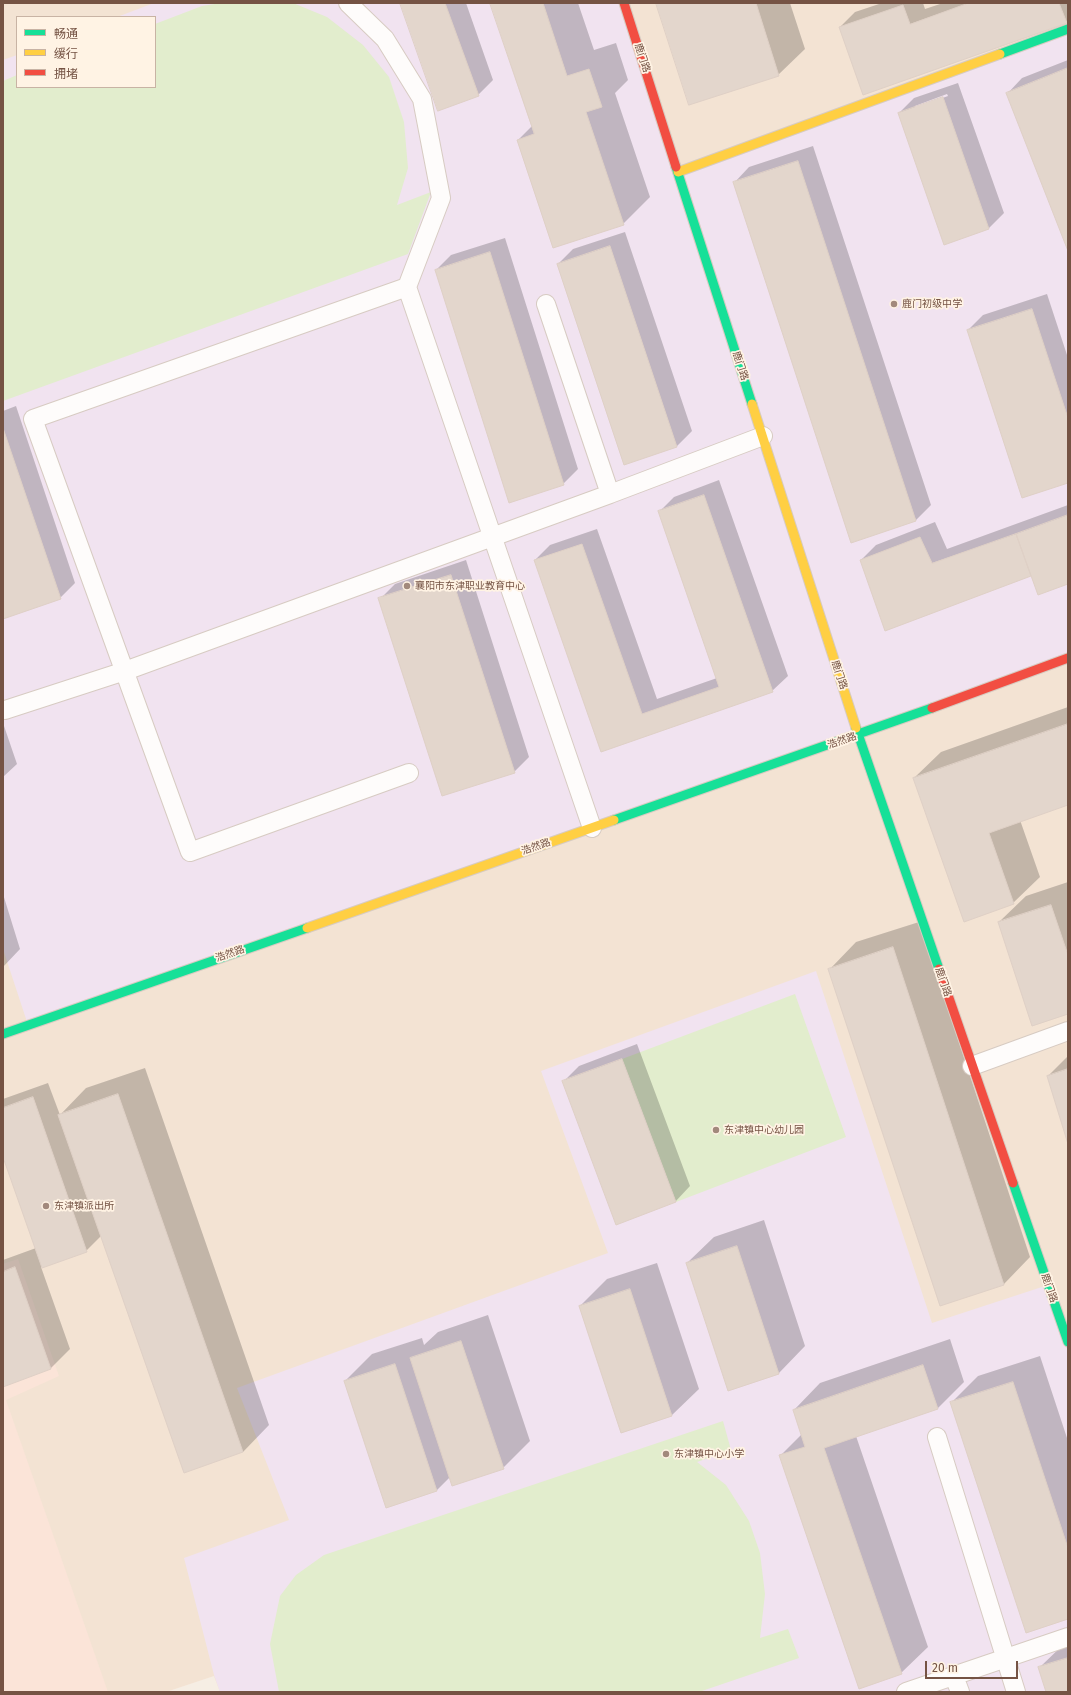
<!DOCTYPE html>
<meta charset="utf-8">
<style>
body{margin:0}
#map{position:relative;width:1071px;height:1695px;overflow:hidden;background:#f6eee4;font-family:"Fira Sans","Noto Sans SC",sans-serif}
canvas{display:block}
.frame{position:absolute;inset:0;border:4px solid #755344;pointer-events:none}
.legend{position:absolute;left:16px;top:16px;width:140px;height:72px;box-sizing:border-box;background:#fff3e4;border:1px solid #c8b3a4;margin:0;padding:5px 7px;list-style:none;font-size:12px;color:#755344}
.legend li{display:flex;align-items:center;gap:8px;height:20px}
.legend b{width:20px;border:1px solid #c8b3a4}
.scale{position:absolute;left:925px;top:1661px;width:93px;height:18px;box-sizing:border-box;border:2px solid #755344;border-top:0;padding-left:5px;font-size:12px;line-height:14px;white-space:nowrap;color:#755344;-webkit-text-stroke:3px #fff3e4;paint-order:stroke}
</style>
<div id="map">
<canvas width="1071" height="1695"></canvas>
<div class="frame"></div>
<ul class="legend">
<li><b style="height:5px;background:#16e098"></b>畅通</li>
<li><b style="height:5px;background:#ffcf43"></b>缓行</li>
<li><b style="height:5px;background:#f24e42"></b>拥堵</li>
</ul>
<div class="scale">20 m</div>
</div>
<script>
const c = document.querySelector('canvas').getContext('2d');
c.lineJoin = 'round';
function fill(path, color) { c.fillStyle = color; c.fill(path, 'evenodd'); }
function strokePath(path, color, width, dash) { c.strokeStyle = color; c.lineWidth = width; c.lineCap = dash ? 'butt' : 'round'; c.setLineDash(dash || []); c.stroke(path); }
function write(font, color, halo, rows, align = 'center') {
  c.font = font + ' "Fira Sans","Noto Sans SC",sans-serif'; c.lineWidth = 3.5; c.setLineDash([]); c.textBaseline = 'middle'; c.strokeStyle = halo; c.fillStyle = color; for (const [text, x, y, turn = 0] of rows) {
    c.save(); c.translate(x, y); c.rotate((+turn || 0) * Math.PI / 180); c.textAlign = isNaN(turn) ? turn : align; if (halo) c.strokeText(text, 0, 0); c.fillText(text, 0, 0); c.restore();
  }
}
fill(new Path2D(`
 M3,3H1068V1692H220L214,1676L166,1692H3ZM17,17H155V87H17Z`), '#f3e3d3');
fill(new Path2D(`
 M18,1259L59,1376L6,1400L108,1692H3V1264Z`), '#fbe4d8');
fill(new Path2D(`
 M154,3H624L678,172L1068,29V658L28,1025L3,949V60L17,55V87H155V17H117Z
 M816,971L932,1323L1048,1285L1068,1342V1692H220L214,1675L184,1558L289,1520L237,1388L608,1253L541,1071Z`), '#f1e3f0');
fill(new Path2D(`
 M221,3H293L327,17L363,45L389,77L404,122L408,168L397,205L431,192L408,254L3,401V81L17,75V87H155V24L202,6Z
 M795,994L846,1137L676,1202L622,1059Z
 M723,1421L731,1450L697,1462L726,1485L749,1521L760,1553L765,1594L760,1638L788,1629L799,1658L699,1692H279L270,1644L280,1596L296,1575L324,1555Z`), '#e2edcd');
fill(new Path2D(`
 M401,3H466L493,80L478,95Z
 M491,3H578L594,50L616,43L628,80L615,93L650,197L623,224L518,140L532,126Z
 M657,3H790L805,49L778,75Z
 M882,3H923L925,9L943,3H1068V21L840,27L855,12Z
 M1068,60V248L1007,94L1022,78Z
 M958,83L1004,213L989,228L945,244L899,113L914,98ZM947,94L948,96L915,108V106Z
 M813,146L931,505L916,520L734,183L749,167Z
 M625,232L692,431L677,446L625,464L558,264L573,249Z
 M505,238L578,469L563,484L436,270L451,255Z
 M1047,294L1068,358V482L968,330L983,315Z
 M16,406L75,583L60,598L3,617V411Z
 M719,480L788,676L772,691L602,751L535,560L550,545L597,529L657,699L717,678L659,512L674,497Z
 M1068,505V583L1031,575L886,630L861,560L876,545L935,522L947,549Z
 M466,560L529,757L514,772L380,599L395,584Z
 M1068,707V804L1020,820L1040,877L1013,903L914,778L941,752Z
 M3,723L17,764L3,777Z
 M1068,882V1013L999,922L1026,896Z
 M3,894L20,949L3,967Z
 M919,922L1030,1257L1004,1284L940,1305L830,969L856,942Z
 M637,1044L690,1186L675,1202L564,1081L579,1066Z
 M1068,1056V1141L1048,1076Z
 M145,1068L269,1425L243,1452L102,1235L86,1251L41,1267L70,1349L51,1368L3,1386V1260L36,1248L5,1159L3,1160V1099L48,1083L60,1115L86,1088Z
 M764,1220L805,1346L779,1373L728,1389L687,1263L714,1237Z
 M657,1263L699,1389L672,1415L622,1432L580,1306L607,1279Z
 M488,1315L530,1441L503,1468L450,1477L437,1490L345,1381L372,1354L422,1338L424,1345L438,1332Z
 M950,1339L964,1382L938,1408L856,1436L928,1647L901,1673L780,1456L802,1434L794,1410L820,1383Z
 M1040,1356L1068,1441V1618L951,1403L978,1376Z
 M1068,1640V1692H1047L1039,1668Z`), '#0003');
const building = new Path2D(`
 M400,3H445L479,96L438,111Z
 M490,3H543L567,76L589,69L602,107L586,112L624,225L553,248L517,140L534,134Z
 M656,3H756L779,76L689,105Z
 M969,3H1059L1067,23L863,95L839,27L903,5L910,24Z
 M1068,68V251L1006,93Z
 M943,97L989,229L944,245L898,113Z
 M798,161L916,521L851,543L733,182Z
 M610,246L677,447L624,465L557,264Z
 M490,252L564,485L509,503L435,270Z
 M1032,309L1068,418V483L1022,498L967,330Z
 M3,428L61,599L3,619Z
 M704,495L773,692L601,752L534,560L582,544L642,714L719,687L658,511Z
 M1068,515V584L1038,595L1016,534Z
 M1016,534L1031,576L885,631L860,560L920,537L932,563Z
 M451,575L515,773L442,796L378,598Z
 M1068,724V805L989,833L1014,904L964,922L913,778Z
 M1051,905L1068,955V1014L1032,1026L998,922Z
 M893,947L1004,1285L940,1306L828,969Z
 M622,1059L676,1202L616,1225L562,1081Z
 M1068,1069V1144L1047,1076Z
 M118,1094L243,1452L184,1473L58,1115Z
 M33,1097L87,1252L42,1268L4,1160L3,1161V1108Z
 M737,1246L779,1374L728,1391L686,1263Z
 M15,1267L51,1369L3,1387V1272Z
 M630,1289L672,1416L621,1433L579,1306Z
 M461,1341L504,1469L452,1486L410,1358Z
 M395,1364L437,1491L386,1508L344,1381Z
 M923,1365L938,1409L824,1448L902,1674L859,1689L779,1455L805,1447L793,1410Z
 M1013,1382L1068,1548V1619L1026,1633L950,1402Z
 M1068,1658V1692H1046L1038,1667Z`);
fill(building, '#e3d6cc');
strokePath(building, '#dfd0c6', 1);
const lane = new Path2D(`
 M348,3L385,39L422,99L441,198L407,287
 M610,494L763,436
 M5,710L125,671L610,494L546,304
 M409,773L190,852L33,419L407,287L592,828
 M972,1066L1068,1031
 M937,1437L1016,1692
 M954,1676L960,1692
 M906,1692L1068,1637`);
const fast = new Path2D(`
 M1000,54L1068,29
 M676,167L752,404
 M856,728L939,969
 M614,820L932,708
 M3,1034L307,928
 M1013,1183L1068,1342`);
const slow = new Path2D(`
 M678,172L1000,54
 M752,404L856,728
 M307,928L614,820`);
const jam = new Path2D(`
 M624,3L676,167
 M932,708L1068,658
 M939,969L1013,1183`);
strokePath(lane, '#d7cbc2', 20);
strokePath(fast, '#d7cbc1', 11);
strokePath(slow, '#d7cbc1', 11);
strokePath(jam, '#d7cbc1', 11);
strokePath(lane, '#fefcfb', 18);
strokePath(fast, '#16e098', 9);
strokePath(slow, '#ffcf43', 9);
strokePath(jam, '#f24e42', 9);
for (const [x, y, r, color] of [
 [894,304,4,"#a2897c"],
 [407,586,4,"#a2897c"],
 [716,1130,4,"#a2897c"],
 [46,1206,4,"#a2897c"],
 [666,1454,4,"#a2897c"]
]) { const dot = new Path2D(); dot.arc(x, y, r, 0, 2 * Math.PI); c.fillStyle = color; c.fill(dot); strokePath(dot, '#fff3e4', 1.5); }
write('10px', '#755344', '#fff3e4', [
 ["鹿门路",642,58,72],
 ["鹿门路",740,366,72],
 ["鹿门路",839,675,72],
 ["浩然路",842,741,-19],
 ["浩然路",536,847,-19],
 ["浩然路",230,954,-19],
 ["鹿门路",943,982,71],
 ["鹿门路",1049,1288,71]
]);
write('10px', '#755344', '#fff3e4', [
 ["鹿门初级中学",902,304],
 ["襄阳市东津职业教育中心",415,586],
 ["东津镇中心幼儿园",724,1130],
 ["东津镇派出所",54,1206],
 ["东津镇中心小学",674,1454]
], 'left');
</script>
